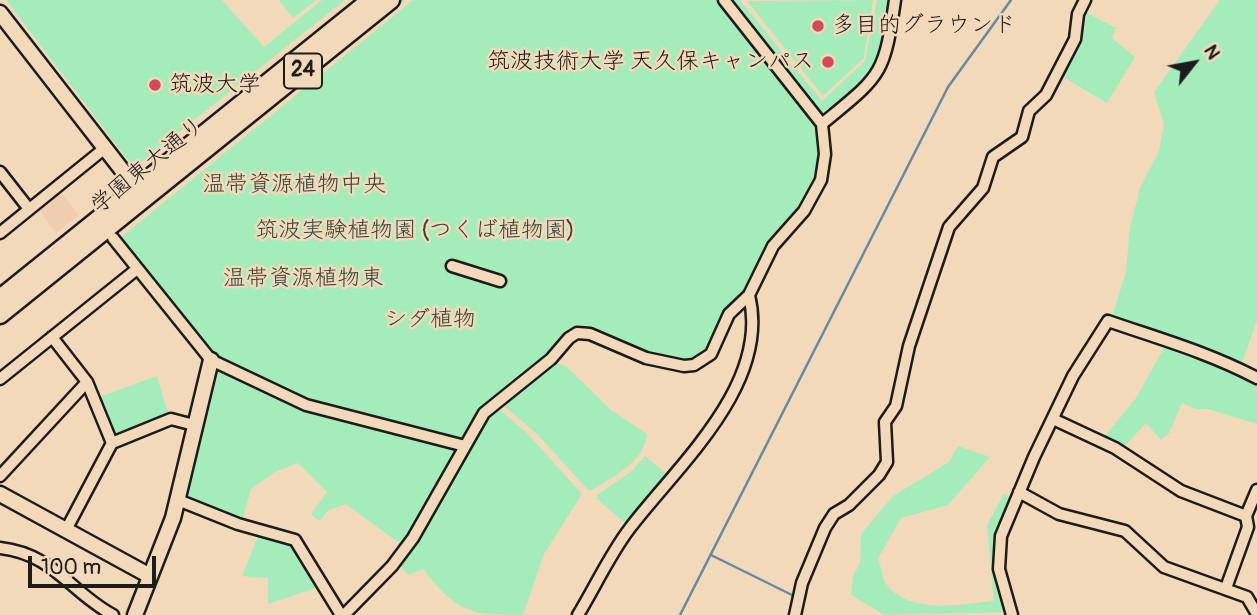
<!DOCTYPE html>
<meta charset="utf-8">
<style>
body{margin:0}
#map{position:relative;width:1257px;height:615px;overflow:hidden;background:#f2d9ba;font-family:Pangolin,sans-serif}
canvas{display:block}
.north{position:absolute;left:1159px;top:28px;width:70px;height:70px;-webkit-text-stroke:5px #f2d9ba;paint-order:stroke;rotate:59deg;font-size:19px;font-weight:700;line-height:28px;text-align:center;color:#1c1c1c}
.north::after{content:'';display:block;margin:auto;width:24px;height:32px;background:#1c1c1c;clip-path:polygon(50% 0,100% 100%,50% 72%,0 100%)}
.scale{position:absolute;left:28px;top:556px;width:128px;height:32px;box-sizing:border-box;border:4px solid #1c1c1c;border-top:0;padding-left:9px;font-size:21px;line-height:24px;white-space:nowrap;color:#1c1c1c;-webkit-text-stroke:5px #f2d9ba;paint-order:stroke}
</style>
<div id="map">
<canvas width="1257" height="615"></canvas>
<div class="north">N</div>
<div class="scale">100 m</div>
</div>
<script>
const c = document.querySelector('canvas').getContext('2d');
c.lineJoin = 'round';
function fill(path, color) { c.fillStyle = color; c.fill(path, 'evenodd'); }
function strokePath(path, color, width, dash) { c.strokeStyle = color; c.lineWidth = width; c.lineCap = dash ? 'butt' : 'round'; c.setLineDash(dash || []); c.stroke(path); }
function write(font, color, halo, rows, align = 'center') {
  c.font = font + ' Pangolin,"Klee One",sans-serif'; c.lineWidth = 5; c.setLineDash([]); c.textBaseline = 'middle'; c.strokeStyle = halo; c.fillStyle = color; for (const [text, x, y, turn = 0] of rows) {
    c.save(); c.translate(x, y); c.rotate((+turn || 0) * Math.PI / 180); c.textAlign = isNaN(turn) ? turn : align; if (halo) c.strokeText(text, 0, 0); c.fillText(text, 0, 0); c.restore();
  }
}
fill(new Path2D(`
 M60,191L79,215L56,233L37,208Z`), '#efcdb1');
fill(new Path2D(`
 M6,0H222L264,47L322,0H345L134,168Z
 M279,0H316L293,18Z
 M356,0H362L153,169L151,165Z
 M399,0H405L169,190L167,187Z
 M413,0H717C732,19 817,118 819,130C821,141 821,162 819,173C814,195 712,351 694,358C665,369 607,340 577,330L542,363L490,400L460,442L306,401L210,354L120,238Z
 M730,0H740L822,101L865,61L877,0H891C880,68 878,73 824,116H820Z
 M873,0L864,58L823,96L747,1Z
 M1220,0H1257V320L1241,366L1181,339L1163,337L1111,319L1126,272L1130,228L1140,188L1159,151L1164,124L1154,92Z
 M1083,11L1116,28L1112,38L1135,57L1107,103L1060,75Z
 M1164,348H1175L1257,385V424L1208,409H1196L1182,403L1169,433L1161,440L1146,423L1124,447L1105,436L1136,398Z
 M552,362L566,366L611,410L647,434C645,462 612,477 592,490H588L537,434L502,404Z
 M217,366L305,409L456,448L458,451L403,546L346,504L329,510L319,521L311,514L327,492L298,463L275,472L251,489L242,521L187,500L184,497Z
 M157,376L169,416L118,438L114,436L99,397Z
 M498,408L528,434L582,494L544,554L523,615C468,615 457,612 423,569L408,575L401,566L437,508L486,417Z
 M958,446L990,457L948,505L901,518L878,558C881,566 882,579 887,585C910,615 962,604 994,601L987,525L1004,494L1016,500L999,551L1011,612L885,615L851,595L853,576L860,563L861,534L893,496L949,462Z
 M645,456L670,477L630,524H626L597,499V495L632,471Z
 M259,534L294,542L321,586L268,604V578L242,576Z`), '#a4edbb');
strokePath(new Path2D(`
 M711,555L794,596
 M680,615L948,87L1011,0`), '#668ba1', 2.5);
const street = new Path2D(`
 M724,0L822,124
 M0,172L29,209
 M0,233L105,148
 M113,238L211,360L306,405L465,446
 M452,266L500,281
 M52,337L87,382L112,443
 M0,379L137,269
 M1053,419L1115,448L1181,491L1246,516
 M0,476L87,382
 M1019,492L1059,514L1125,531L1164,567L1247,597L1257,614
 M178,500L238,524L295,540L341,615
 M66,530L112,443L171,419L194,425
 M0,548C54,554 70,592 113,615
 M1226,588L1248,527L1246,516L1257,490
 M344,615L392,566L413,538L484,413L551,359L569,338L577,333L590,334L646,358L684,366L694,365L711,354L729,314L749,295L773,246L804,211L821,180L825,154L822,124C881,75 884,77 895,0
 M578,615C595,587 610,554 630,528C679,464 771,384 749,295
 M795,615L802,583L825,528L834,514L849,505L879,475L887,462L885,422L896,406L909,346L949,227L983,188L993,157L1022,137L1029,111L1046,95L1075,39L1078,14L1085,0
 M1012,615L999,569L1001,536L1034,457L1073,376L1108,321C1160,339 1207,352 1257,378`);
const secondary = new Path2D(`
 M0,13L143,197
 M0,494L150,576
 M135,615L173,518L211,360`);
const primary = new Path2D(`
 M0,298L370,0
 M0,315L391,0`);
strokePath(street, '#1c1c1c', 15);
strokePath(secondary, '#1c1c1c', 19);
strokePath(primary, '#1c1c1c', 21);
strokePath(street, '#f2d9ba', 10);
strokePath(secondary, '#f2d9ba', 14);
strokePath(primary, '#f2d9ba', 16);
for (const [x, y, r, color] of [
 [818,26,7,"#d1495b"],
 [828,62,7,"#d1495b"],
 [155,85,7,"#d1495b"]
]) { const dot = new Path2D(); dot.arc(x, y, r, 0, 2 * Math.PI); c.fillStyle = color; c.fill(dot); strokePath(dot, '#f2d9ba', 2.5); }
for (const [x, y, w] of [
 [303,71,38]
]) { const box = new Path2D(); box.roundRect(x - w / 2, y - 17.5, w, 35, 5); c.fillStyle = '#f2d9ba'; c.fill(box); strokePath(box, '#1c1c1c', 2); }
write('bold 21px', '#1c1c1c', null, [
 ["24",303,71]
]);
write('23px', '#1c1c1c', '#f2d9ba', [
 ["多目的グラウンド",832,26],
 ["筑波技術大学 天久保キャンパス",814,62,"right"],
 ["筑波大学",169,85]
], 'left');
write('23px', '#1c1c1c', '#f2d9ba', [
 ["学園東大通り",148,166,-39]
]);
write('23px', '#37463c', '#f2d9ba', [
 ["温帯資源植物中央",294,185],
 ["筑波実験植物園 (つくば植物園)",415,231],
 ["温帯資源植物東",303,279],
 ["シダ植物",430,320]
]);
</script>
